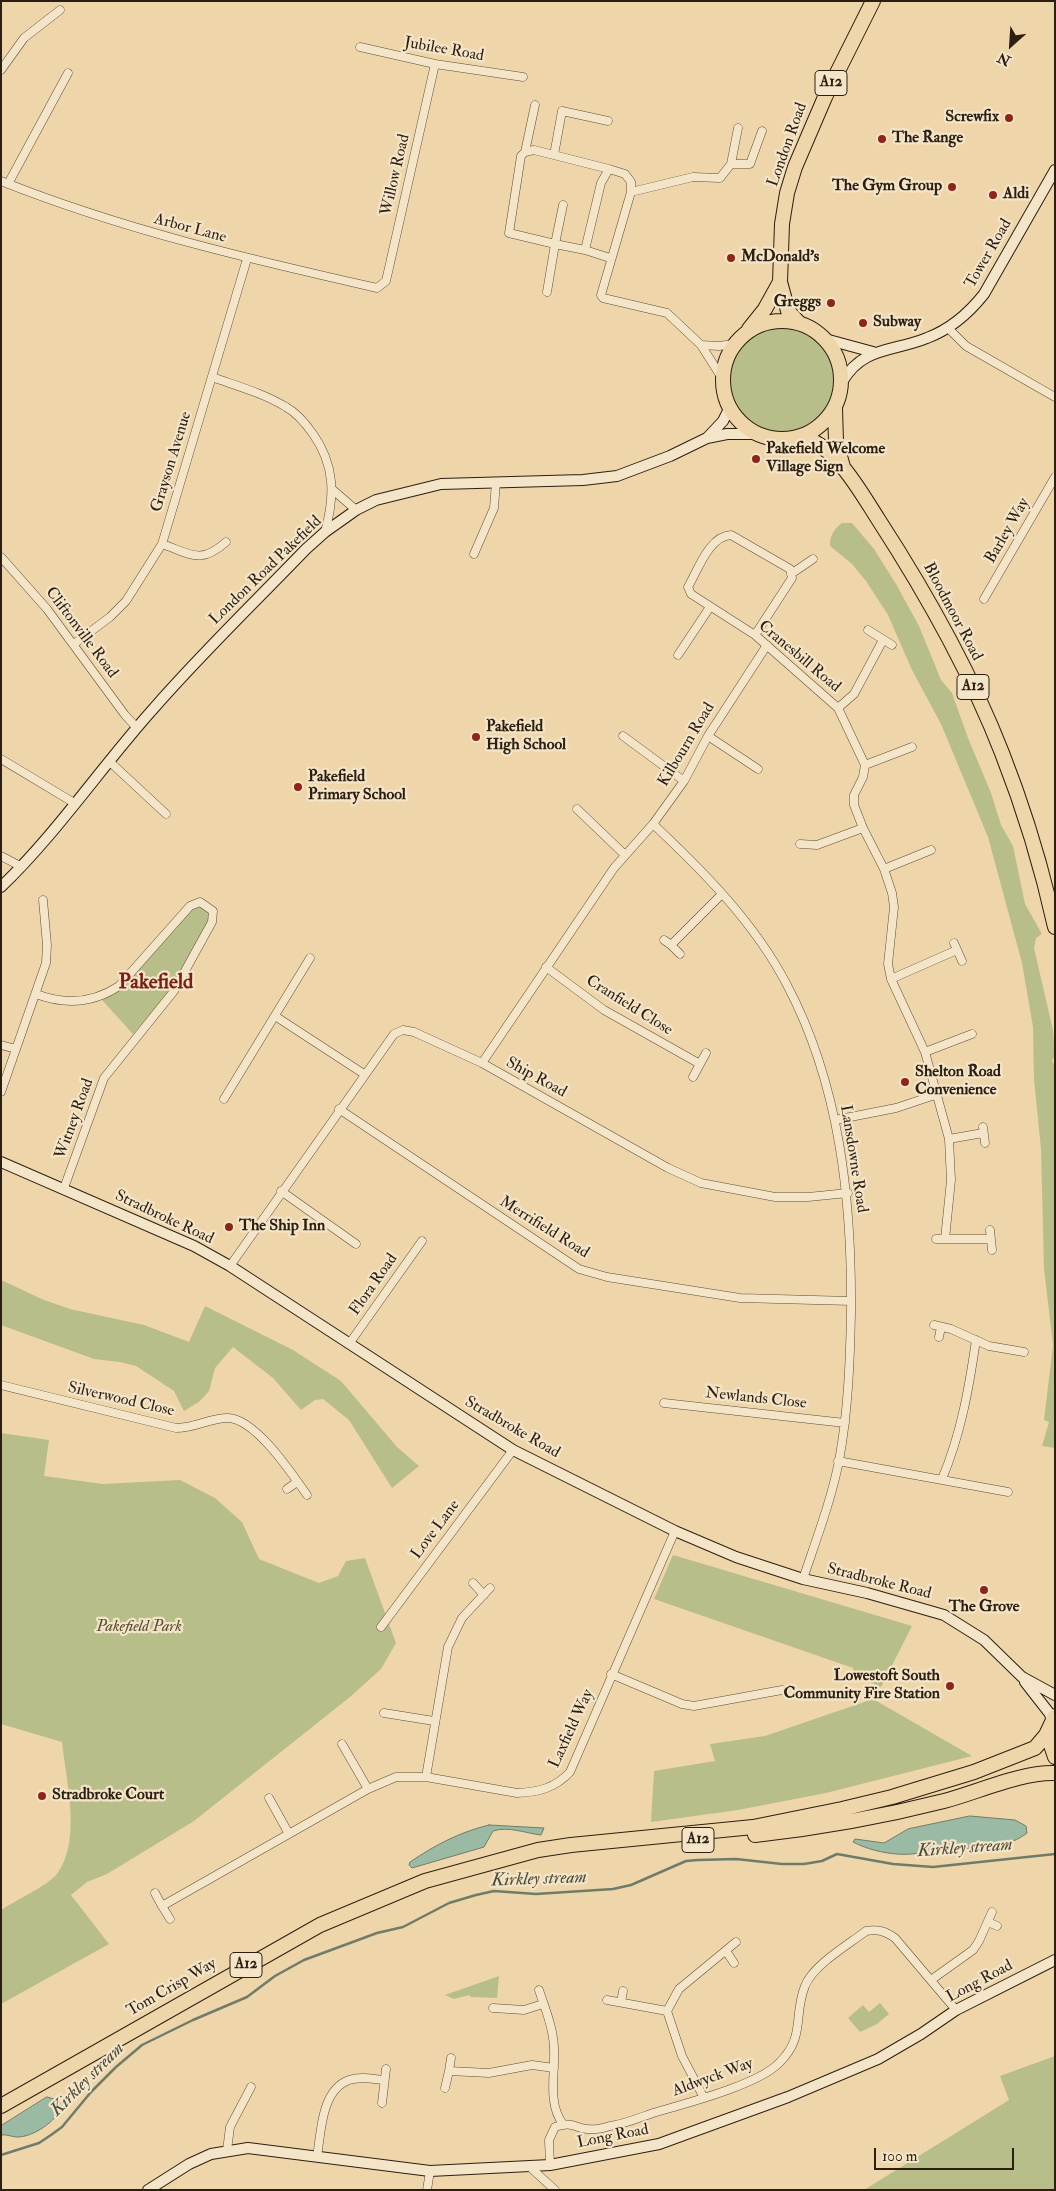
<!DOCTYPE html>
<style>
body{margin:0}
#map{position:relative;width:1056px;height:2191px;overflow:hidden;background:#eed6aa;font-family:"IM FELL Double Pica",serif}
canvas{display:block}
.frame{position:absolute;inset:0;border:2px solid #2c1f11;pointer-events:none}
.north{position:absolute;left:986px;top:20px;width:50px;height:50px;-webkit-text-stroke:4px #f4e4c8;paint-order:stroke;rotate:206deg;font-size:14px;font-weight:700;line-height:20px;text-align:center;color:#2c1f11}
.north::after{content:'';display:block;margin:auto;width:18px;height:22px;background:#2c1f11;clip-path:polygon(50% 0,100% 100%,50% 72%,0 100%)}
.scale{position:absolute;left:874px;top:2148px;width:140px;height:22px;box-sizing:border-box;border:2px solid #2c1f11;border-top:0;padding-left:6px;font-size:15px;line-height:18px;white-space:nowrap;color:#2c1f11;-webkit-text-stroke:4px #f4e4c8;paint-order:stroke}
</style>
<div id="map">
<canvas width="1056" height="2191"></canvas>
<div class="frame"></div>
<div class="north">N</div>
<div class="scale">100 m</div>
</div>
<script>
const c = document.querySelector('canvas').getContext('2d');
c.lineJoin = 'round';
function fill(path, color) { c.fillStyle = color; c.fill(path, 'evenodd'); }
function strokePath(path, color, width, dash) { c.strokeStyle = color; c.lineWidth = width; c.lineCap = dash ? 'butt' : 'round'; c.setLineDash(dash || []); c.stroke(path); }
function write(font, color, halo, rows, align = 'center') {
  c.font = font + ' "IM FELL Double Pica",serif'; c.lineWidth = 4.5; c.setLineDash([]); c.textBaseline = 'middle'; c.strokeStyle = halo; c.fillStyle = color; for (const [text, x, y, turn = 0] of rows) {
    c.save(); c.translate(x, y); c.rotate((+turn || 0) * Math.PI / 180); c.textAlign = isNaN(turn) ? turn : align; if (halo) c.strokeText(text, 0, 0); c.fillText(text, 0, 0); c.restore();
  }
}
fill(new Path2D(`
 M729 380a53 53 0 1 1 106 0a53 53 0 1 1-106 0Z
 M842,523H852L874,549L896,584L919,626L941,680L952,693L968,738L991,793L1001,825L1013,846L1025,904L1042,934L1036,938L1034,948L1053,1030L1055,1057L1052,1060L1055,1066V1448L1042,1446L1049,1422L1044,1420L1053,1345L1044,1269L1041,1149L1034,1079L1033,1027L1022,963L988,837L941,724L912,670L888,615L866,581L852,564L830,546C829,536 835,528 842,523Z
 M199,905L210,913L208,923L168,993L133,1034L102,1000L121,988L191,910Z
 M1,1280L44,1300L70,1309L144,1325L189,1342L205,1306L293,1350L341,1381L397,1447L419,1466L392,1488L349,1420L323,1399L315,1400L301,1410L273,1378L233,1347L215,1368L209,1391L200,1401L184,1411L174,1391L136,1366L120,1362L94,1359L1,1325Z
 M1,1433L49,1440L44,1476L103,1484L180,1480L215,1498L242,1522L259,1559L319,1583L338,1576L346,1561L365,1558L396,1643L381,1669L350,1697L194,1821L107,1874L87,1882L71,1895L109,1944L1,2004V1910C13,1902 50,1884 57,1874C82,1840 66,1781 62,1742L1,1724Z
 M673,1555L912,1626L881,1687L854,1675L853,1668L654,1599Z
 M873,1699L972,1756L826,1793L738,1810L651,1822L654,1771L715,1761L710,1744L765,1736Z
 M499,1976L497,1998L471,1997L469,1995L454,1999L445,1995Z
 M880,2003L889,2014L877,2024L860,2032L848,2018L863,2005L869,2012Z
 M1055,2056V2190H864L1009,2100L1000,2076Z`), '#b8be89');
const water = new Path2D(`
 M970,1816L1015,1820L1026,1826L1027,1833C1011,1846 979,1852 959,1847C954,1846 950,1844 944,1843C920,1861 878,1855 853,1842L855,1839L884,1843L908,1829Z
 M489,1825L544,1828L541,1835C525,1833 508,1826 493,1831L484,1847L412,1868L409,1865L410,1862C435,1845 460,1832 489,1825Z
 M47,2097L58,2100L63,2106C56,2121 34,2137 17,2137C12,2137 7,2134 1,2135V2126Z`);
fill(water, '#9bbaa4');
strokePath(water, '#6f7c69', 1);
strokePath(new Path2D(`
 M1,2155L39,2143L51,2135L62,2127L91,2092L116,2067L142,2045L193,2020L247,1997L275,1976L304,1960L377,1933L403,1927L449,1903L476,1895L494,1891L536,1894L613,1889L631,1885L686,1861L698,1860L736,1859L782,1864H804L822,1861L837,1854L893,1864L933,1867L1055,1854`), '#6f7c69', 2.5);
const street = new Path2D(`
 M360,47L435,64L523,77
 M1,70L24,38L60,10
 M525,152L535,105
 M554,155L562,111L608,121
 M731,164L738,128
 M1,181C124,230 249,259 377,288L386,281L435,64
 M8,184L68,73
 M631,192L693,177L720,178L731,164H750L762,131
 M563,205L555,244L509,233L521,156L525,152L534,150L609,169
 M610,258L585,250L601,183L609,169L625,174L631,182V192L601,295L603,298L667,313L701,345L722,378
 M547,292L555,244L585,250
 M948,328L966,346L1055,397
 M701,345L719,346L734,344
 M212,377C237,386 263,393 286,407C297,413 306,424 313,434C335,465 335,496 325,532
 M333,490L356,510
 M162,544C191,554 200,565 226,542
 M474,554L494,508L496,482
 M1,557L47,609L125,715L137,728
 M791,574L813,559
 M984,599L1055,477
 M868,630L892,645
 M755,635L792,578L790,569L731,535C709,536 698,570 688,587L691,594L755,635L838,708L865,765L863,777L854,795V805L863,828L884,869L892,893L894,907L888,964L891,979L925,1052L949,1139L951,1180L945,1239
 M74,644L110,617L126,601L162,544L247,259
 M678,655L710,607
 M838,708L854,694L883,640
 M623,736L684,781
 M708,736L758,769
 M1,759L76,804
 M109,761L166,814
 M865,765L912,747
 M577,809L625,855
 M653,824C703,871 755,923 787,985C840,1085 852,1201 851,1313C850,1363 848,1412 839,1461C831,1501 816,1540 803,1579
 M800,844L817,845L863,828
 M1,856L22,867
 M884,869L931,850
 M664,940L671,945L722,894
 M954,943L962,961
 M671,945L680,954
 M546,967L604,1010L700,1064L693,1077
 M891,979L957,950
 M36,994C65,1005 92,1004 119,986L190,906L200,902L213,911L212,922L174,991L104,1078L64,1188
 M275,1016L364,1074
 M1,1045L16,1049
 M925,1052L972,1034
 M482,1063L614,868L653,824L684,781L708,736L767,645
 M700,1064L706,1053
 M1,1092L46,963L47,945L43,900
 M224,1099L310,958
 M339,1109L579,1269L607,1277L740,1298L851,1301
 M835,1120L896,1108L938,1094
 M983,1127L985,1143
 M949,1139L983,1133
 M281,1191L356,1244
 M990,1230L992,1250
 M936,1239H990
 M230,1266L394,1034L403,1030L414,1032L482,1063L668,1168L701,1183L775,1197H808L848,1193
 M934,1325L951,1329L989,1346L1024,1352
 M939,1337L941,1327
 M349,1344L422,1241
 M1,1385L176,1428C196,1428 209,1418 228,1418C256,1419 292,1474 307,1495
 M664,1403L845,1423
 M838,1461L1008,1492
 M942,1479C961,1434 969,1388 976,1340
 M287,1489L297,1482
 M473,1583L484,1595
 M381,1627L513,1450
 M611,1674L682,1704L694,1706L782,1690
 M384,1713L434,1721
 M342,1744L368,1789
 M426,1777L448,1647L462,1618L490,1588
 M269,1798L289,1834
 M155,1893L162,1906L368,1789L396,1777H426L517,1793C539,1792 555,1788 570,1772L675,1531
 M162,1906L170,1919
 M988,1922L997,1926
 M726,1951L734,1963
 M931,1980L973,1950L979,1941L992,1912
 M539,1990C544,2006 551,2021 553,2038C558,2064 545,2101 563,2124
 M607,2000L667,2011
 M621,2002L623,1991
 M493,2008L524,2010L543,2004
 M449,2071L451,2058
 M445,2088L449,2071L489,2073L532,2065L554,2068
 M704,2098L682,2056L667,2011L679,1989L736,1942
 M382,2103L386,2069
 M227,2150L230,2127L251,2087
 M317,2157C321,2133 321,2090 349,2080C360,2076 373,2079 384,2080
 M550,2165L549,2140L555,2127C573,2121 572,2127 587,2129C594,2130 604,2128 610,2126C625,2124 639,2118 653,2113C684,2104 758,2085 779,2063C806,2037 793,2015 805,1986C813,1965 848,1945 866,1931C878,1929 885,1931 895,1938L956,2010
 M530,2167L555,2190
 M427,2190L430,2171`);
const secondary = new Path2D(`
 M825,339L873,352
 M842,382C863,346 893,352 927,338C951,329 969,313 984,294L1055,170
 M707,438L723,421L729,409
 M1,887C58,832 101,767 154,708C202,653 255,602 306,549L325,532L356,510L376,500L441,484L583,480L617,476L670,456L707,438L727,434H755
 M1,1162L194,1246L230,1266L513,1450L675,1531L736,1557L803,1579L867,1593L944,1615L984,1640L1022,1677L1055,1695
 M1025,1682L1050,1714L1052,1723
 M148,2190L189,2164L211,2154L248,2148L430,2171L550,2165L659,2144L788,2097L878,2059L921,2034L956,2010L1055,1960`);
const highway = new Path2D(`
 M723 380a59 59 0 1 1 118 0a59 59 0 1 1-118 0Z
 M799,323L788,311L780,282L782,224L787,193L795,167L825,97L873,1
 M749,329L765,309L780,282
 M835,408L836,442L843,467
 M798,438C803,439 809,439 813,441C840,455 862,494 878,519C926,593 970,671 1002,753C1024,809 1042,868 1055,927
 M1051,1727V1745L1055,1757
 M755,1835C819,1828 881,1817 944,1801C978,1792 1021,1772 1055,1773
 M1,2106L320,1925L425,1881L538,1850L571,1845L753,1827L842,1809L892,1797L974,1772L1035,1748L1046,1735L1055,1716`);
strokePath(street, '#5c4d37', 9);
strokePath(secondary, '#2c1f11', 12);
strokePath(highway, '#2c1f11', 16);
strokePath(street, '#f4e4c8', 8);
strokePath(secondary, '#f4e4c8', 10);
strokePath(highway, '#eed6aa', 14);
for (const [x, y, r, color] of [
 [1009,118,5,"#8f2418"],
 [882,139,5,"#8f2418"],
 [952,187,5,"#8f2418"],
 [993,195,5,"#8f2418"],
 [731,258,5,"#8f2418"],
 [831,303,5,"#8f2418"],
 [863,323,5,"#8f2418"],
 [756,459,5,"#8f2418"],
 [476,737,5,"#8f2418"],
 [298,787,5,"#8f2418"],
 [905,1082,5,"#8f2418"],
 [229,1227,5,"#8f2418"],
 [984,1590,5,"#8f2418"],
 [950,1686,5,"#8f2418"],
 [42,1796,5,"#8f2418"]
]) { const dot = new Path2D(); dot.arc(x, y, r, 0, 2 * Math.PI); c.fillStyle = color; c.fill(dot); strokePath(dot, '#f4e4c8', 2); }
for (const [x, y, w] of [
 [831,83,32],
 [973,687,32],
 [698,1840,32],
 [246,1965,32]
]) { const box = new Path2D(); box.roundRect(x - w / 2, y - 12.5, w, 25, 4); c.fillStyle = '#f4e4c8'; c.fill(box); strokePath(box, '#2c1f11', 1); }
write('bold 15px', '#2c1f11', null, [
 ["A12",831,83],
 ["A12",973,687],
 ["A12",698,1840],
 ["A12",246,1965]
]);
write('16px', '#2c1f11', '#f4e4c8', [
 ["Jubilee Road",444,50,10],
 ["London Road",788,145,-70],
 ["Willow Road",396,175,-77],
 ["Arbor Lane",190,229,15],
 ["Tower Road",989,254,-60],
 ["Grayson Avenue",172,462,-73],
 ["Barley Way",1008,531,-60],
 ["London Road Pakefield",266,571,-44],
 ["Bloodmoor Road",952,612,62],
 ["Cliftonville Road",81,633,53],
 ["Cranesbill Road",799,657,40],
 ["Kilbourn Road",687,745,-59],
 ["Cranfield Close",629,1006,32],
 ["Ship Road",536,1078,29],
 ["Witney Road",75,1119,-70],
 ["Lansdowne Road",853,1159,81],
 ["Stradbroke Road",164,1218,25],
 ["Merrifield Road",544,1228,32],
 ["Flora Road",374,1285,-55],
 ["Newlands Close",756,1399,6],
 ["Silverwood Close",121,1400,13],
 ["Stradbroke Road",512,1428,30],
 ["Love Lane",436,1530,-53],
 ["Stradbroke Road",879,1582,14],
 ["Laxfield Way",572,1729,-65],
 ["Long Road",980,1982,-28],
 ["Tom Crisp Way",172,1988,-30],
 ["Aldwyck Way",713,2078,-20],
 ["Long Road",613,2137,-11]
]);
write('bold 16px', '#2c1f11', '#f4e4c8', [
 ["Screwfix",999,118,"right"],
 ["The Range",892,139],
 ["The Gym Group",942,187,"right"],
 ["Aldi",1003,195],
 ["McDonald's",741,258],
 ["Greggs",821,303,"right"],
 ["Subway",873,323],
 ["Pakefield Welcome",766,450],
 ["Village Sign",766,468],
 ["Pakefield",486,728],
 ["High School",486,746],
 ["Pakefield",308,778],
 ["Primary School",308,796],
 ["Shelton Road",915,1073],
 ["Convenience",915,1091],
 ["The Ship Inn",239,1227],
 ["The Grove",984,1608,"center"],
 ["Lowestoft South",940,1677,"right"],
 ["Community Fire Station",940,1695,"right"],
 ["Stradbroke Court",52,1796]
], 'left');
write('italic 16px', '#564f35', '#f4e4c8', [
 ["Pakefield Park",139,1628]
]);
write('italic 18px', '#4d4e3d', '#f4e4c8', [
 ["Kirkley stream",965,1849,-4],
 ["Kirkley stream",539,1880,-2],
 ["Kirkley stream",88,2080,-45]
]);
write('bold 21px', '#7a1f14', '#f4e4c8', [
 ["Pakefield",156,983]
]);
</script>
